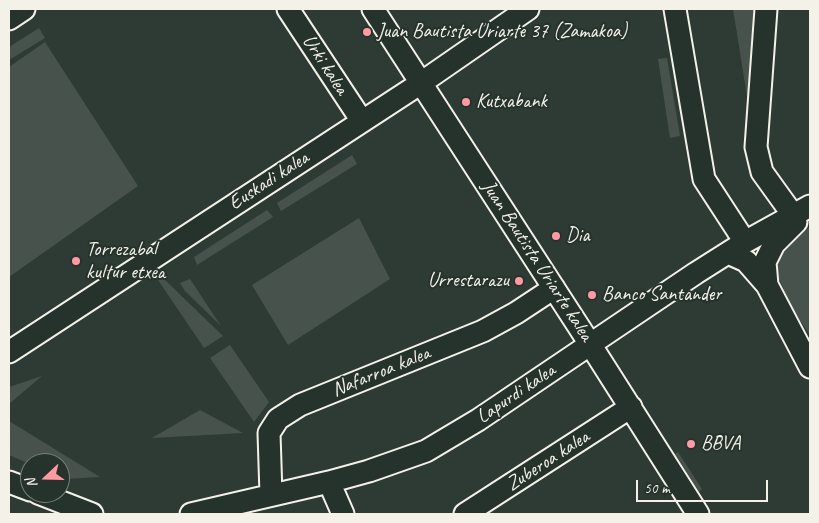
<!DOCTYPE html>
<style>
body{margin:0}
#map{position:relative;width:819px;height:523px;overflow:hidden;background:#2e3b34;font-family:Caveat,sans-serif}
canvas{display:block}
.frame{position:absolute;inset:0;border:10px solid #f4f1e8;pointer-events:none}
.north{position:absolute;left:20px;top:453px;width:50px;height:50px;box-sizing:border-box;background:#26332d;border:1px solid #787f78;border-radius:50%;rotate:249deg;font-size:14px;font-weight:700;line-height:20px;text-align:center;color:#f4f1e8}
.north::after{content:'';display:block;margin:auto;width:18px;height:22px;background:#ff9aa2;clip-path:polygon(50% 0,100% 100%,50% 72%,0 100%)}
.scale{position:absolute;left:636px;top:480px;width:132px;height:22px;box-sizing:border-box;border:2px solid #f4f1e8;border-top:0;padding-left:6px;font-size:15px;line-height:18px;white-space:nowrap;color:#f4f1e8;-webkit-text-stroke:4px #26332d;paint-order:stroke}
</style>
<div id="map">
<canvas width="819" height="523"></canvas>
<div class="frame"></div>
<div class="north">N</div>
<div class="scale">50 m</div>
</div>
<script>
const c = document.querySelector('canvas').getContext('2d');
c.lineJoin = 'round';
function fill(path, color) { c.fillStyle = color; c.fill(path, 'evenodd'); }
function strokePath(path, color, width, dash) { c.strokeStyle = color; c.lineWidth = width; c.lineCap = dash ? 'butt' : 'round'; c.setLineDash(dash || []); c.stroke(path); }
function write(font, color, halo, rows, align = 'center') {
  c.font = font + ' Caveat,sans-serif'; c.lineWidth = 4; c.setLineDash([]); c.textBaseline = 'middle'; c.strokeStyle = halo; c.fillStyle = color; for (const [text, x, y, turn = 0] of rows) {
    c.save(); c.translate(x, y); c.rotate((+turn || 0) * Math.PI / 180); c.textAlign = isNaN(turn) ? turn : align; if (halo) c.strokeText(text, 0, 0); c.fillText(text, 0, 0); c.restore();
  }
}
fill(new Path2D(`
 M733,9H759L749,109Z
 M39,28L45,38L9,60V47Z
 M45,42L138,186L9,277V67Z
 M667,58L680,136L670,138L658,59Z
 M352,155L357,164L281,211L277,203Z
 M267,210L273,217L197,265L194,257Z
 M359,218L390,279L288,345L252,285Z
 M810,227V335L792,309L780,281L765,262Z
 M163,278L223,336L204,348L158,280Z
 M190,279L221,326L185,291L180,283Z
 M230,345L269,402L254,422L210,358Z
 M42,376L9,404V387Z
 M200,410L243,433L152,438Z
 M9,421L100,477L65,479L60,477V463L30,464L9,455Z
 M678,452L702,489L699,492L675,454Z`), '#48524c');
const minor = new Path2D(`
 M288,9L362,121
 M373,9L590,344L698,514
 M675,9L704,179L745,242
 M766,9L756,147L762,172L793,215
 M9,19L24,9
 M728,253L746,261L767,285L810,367
 M767,285L765,262L774,244L796,222
 M9,352L421,83L528,9
 M9,482L30,490
 M329,482L343,514
 M38,493L92,514
 M271,495L269,433L278,419L300,405L483,331L516,313L554,288
 M191,514L329,482L369,471L426,451L478,420L696,273L745,242L810,206
 M465,514L631,407`);
strokePath(minor, '#f4f1e8', 25);
strokePath(minor, '#26332d', 21);
for (const [x, y, r, color] of [
 [367,32,5,"#ff9aa2"],
 [466,102,5,"#ff9aa2"],
 [556,236,5,"#ff9aa2"],
 [76,261,5,"#ff9aa2"],
 [519,281,5,"#ff9aa2"],
 [592,295,5,"#ff9aa2"],
 [691,444,5,"#ff9aa2"]
]) { const dot = new Path2D(); dot.arc(x, y, r, 0, 2 * Math.PI); c.fillStyle = color; c.fill(dot); strokePath(dot, '#26332d', 2); }
write('20px', '#f4f1e8', '#26332d', [
 ["Juan Bautista Uriarte 37 (Zamakoa)",377,32],
 ["Kutxabank",476,102],
 ["Dia",566,236],
 ["Torrezabal",86,250],
 ["kultur etxea",86,273],
 ["Urrestarazu",509,281,"right"],
 ["Banco Santander",602,295],
 ["BBVA",701,444]
], 'left');
write('20px', '#f4f1e8', '#26332d', [
 ["Urki kalea",325,65,57],
 ["Euskadi kalea",269,181,-33],
 ["Juan Bautista Uriarte kalea",537,261,57],
 ["Nafarroa kalea",381,372,-22],
 ["Lapurdi kalea",516,394,-34],
 ["Zuberoa kalea",548,461,-33]
]);
</script>
